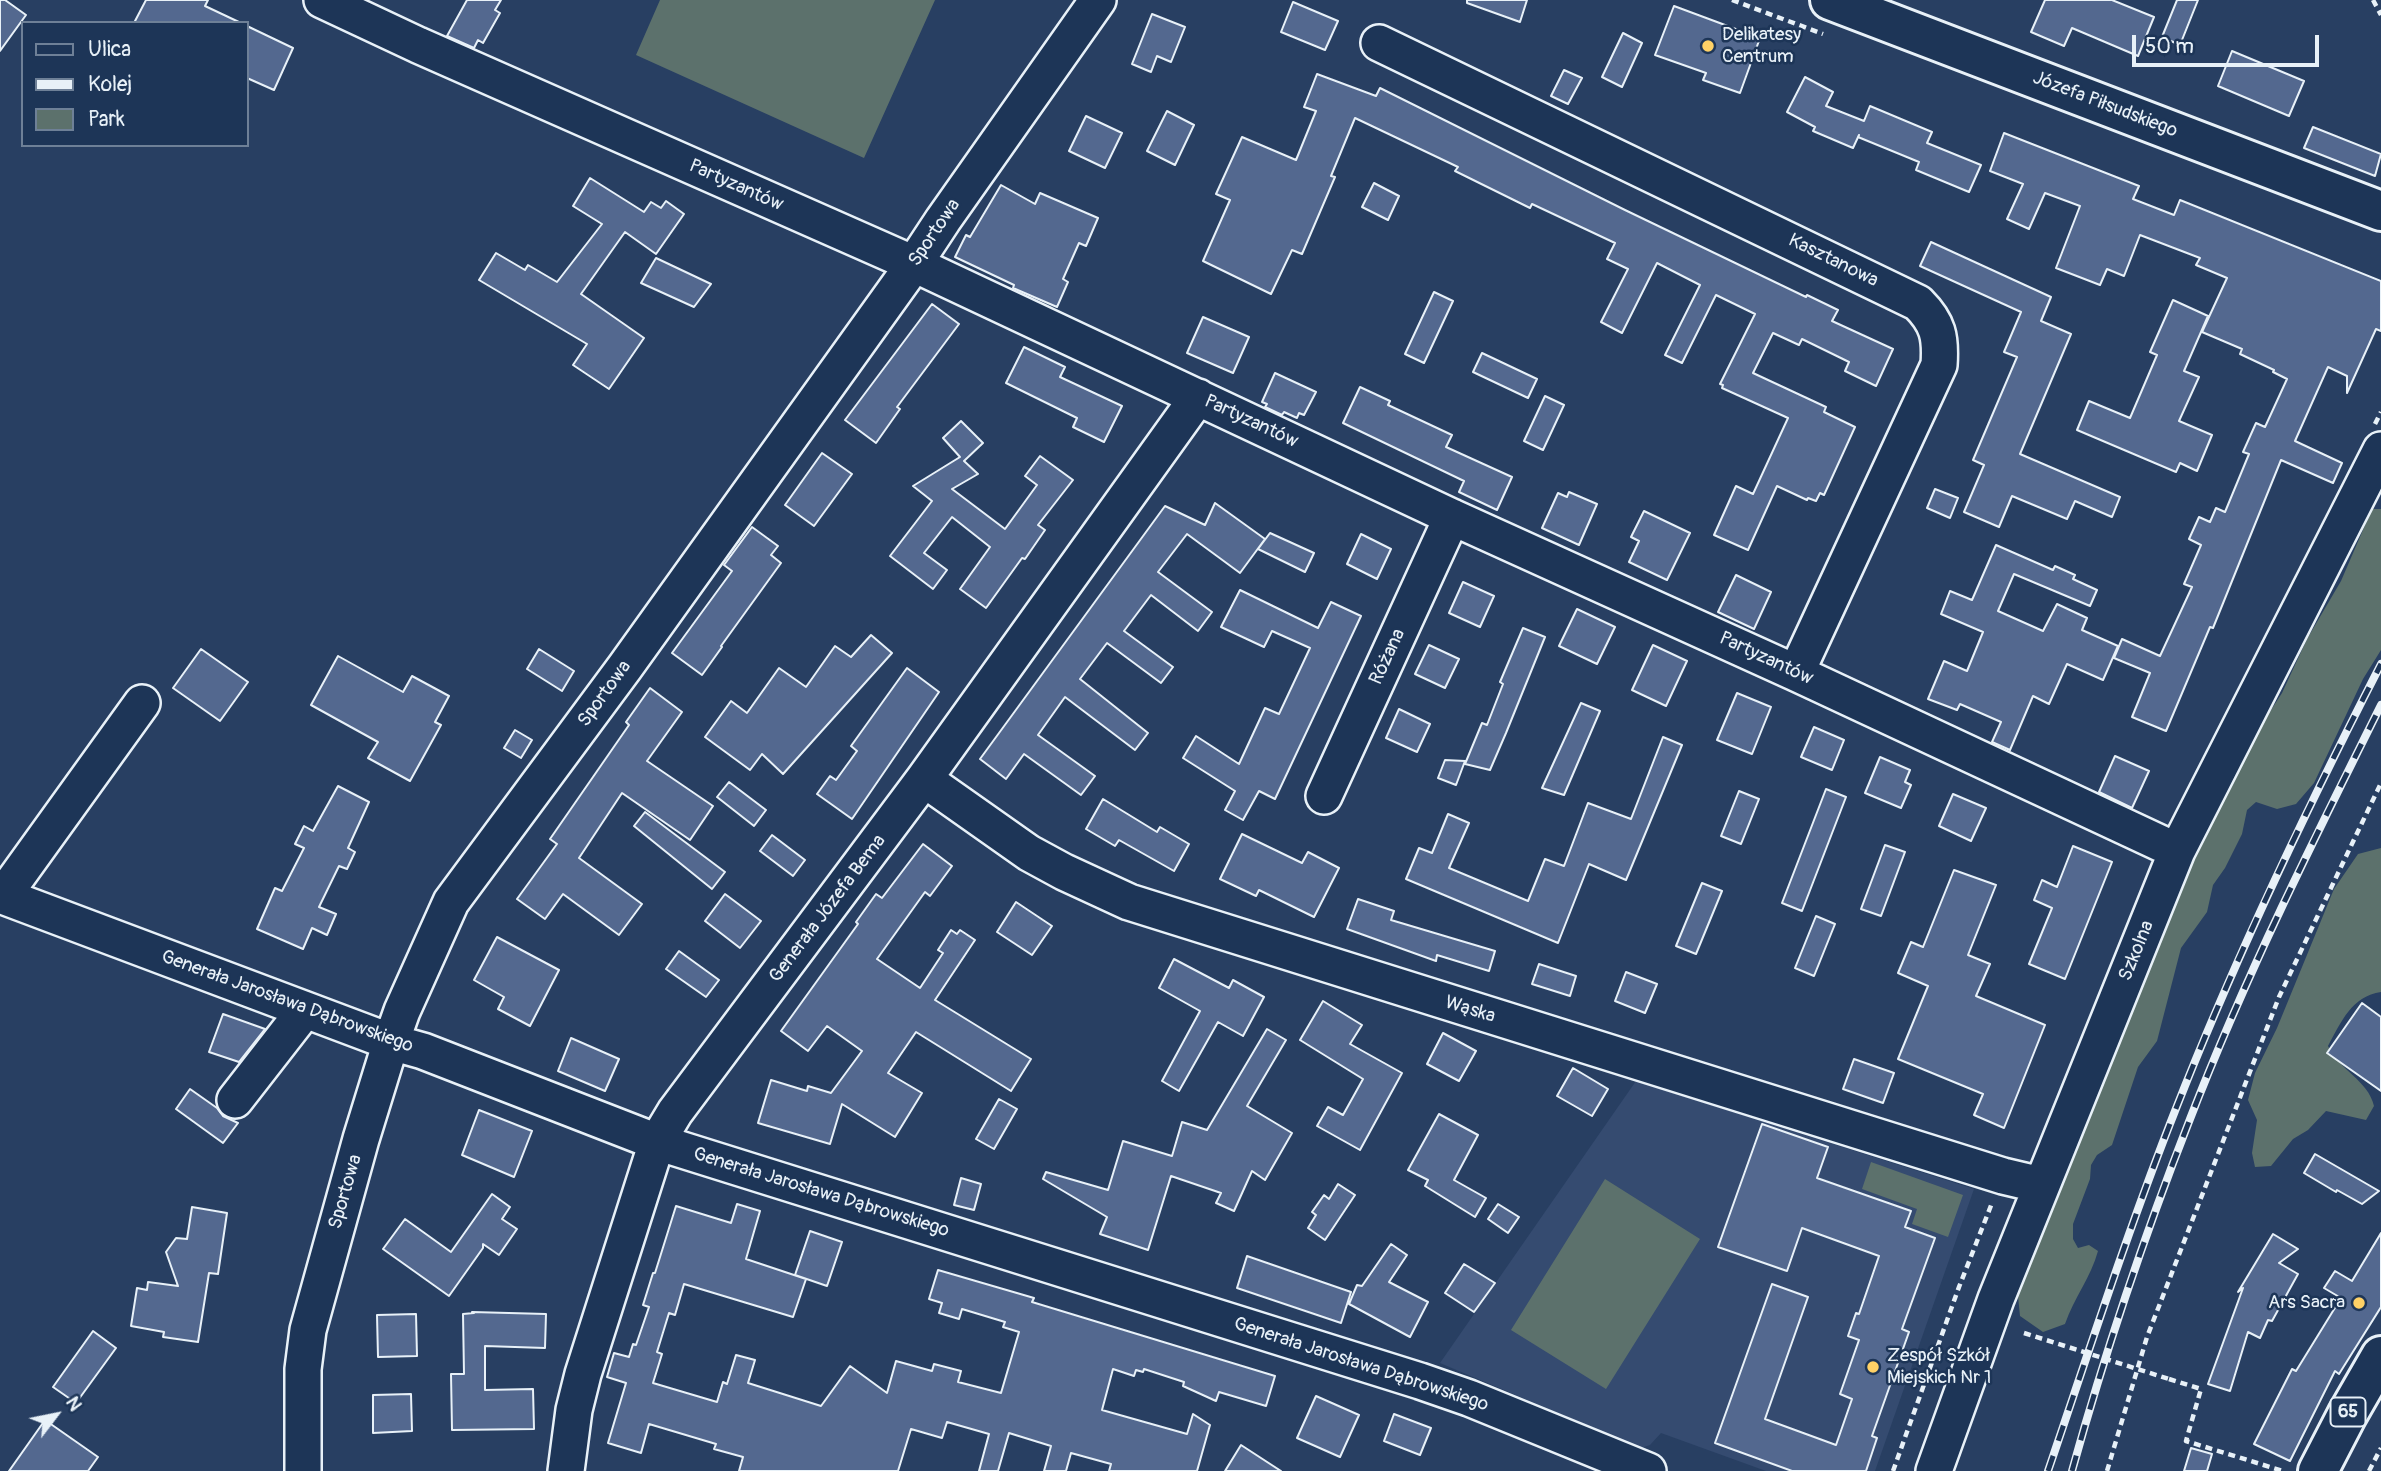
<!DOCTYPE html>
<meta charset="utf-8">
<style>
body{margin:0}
#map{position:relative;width:2381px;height:1471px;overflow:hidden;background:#283f62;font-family:Pangolin,sans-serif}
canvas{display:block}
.legend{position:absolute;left:21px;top:21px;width:228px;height:126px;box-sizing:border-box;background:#1d3557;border:2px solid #6e8097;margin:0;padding:9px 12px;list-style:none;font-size:21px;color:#e8f1f8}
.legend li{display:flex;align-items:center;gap:14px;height:35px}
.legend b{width:35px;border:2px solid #6e8097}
.north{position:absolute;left:21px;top:1380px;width:70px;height:70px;-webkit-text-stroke:5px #1d3557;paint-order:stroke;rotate:58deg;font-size:19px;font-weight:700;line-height:28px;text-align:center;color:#e8f1f8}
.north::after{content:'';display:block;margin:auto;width:24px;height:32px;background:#e8f1f8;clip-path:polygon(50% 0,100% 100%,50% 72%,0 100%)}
.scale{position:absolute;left:2132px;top:35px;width:187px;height:32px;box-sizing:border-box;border:4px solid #e8f1f8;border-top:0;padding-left:9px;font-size:21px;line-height:24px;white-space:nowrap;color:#e8f1f8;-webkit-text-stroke:5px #1d3557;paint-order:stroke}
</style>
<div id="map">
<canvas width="2381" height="1471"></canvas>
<ul class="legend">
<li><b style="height:9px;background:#1d3557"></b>Ulica</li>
<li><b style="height:9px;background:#e8f1f8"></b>Kolej</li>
<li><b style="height:19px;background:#5c716c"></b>Park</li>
</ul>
<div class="north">N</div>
<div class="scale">50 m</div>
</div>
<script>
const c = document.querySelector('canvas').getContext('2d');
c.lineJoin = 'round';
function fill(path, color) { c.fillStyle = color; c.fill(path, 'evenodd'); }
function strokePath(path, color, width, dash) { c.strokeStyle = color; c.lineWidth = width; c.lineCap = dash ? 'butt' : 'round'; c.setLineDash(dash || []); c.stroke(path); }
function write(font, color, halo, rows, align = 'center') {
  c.font = font + ' Pangolin,sans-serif'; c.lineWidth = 5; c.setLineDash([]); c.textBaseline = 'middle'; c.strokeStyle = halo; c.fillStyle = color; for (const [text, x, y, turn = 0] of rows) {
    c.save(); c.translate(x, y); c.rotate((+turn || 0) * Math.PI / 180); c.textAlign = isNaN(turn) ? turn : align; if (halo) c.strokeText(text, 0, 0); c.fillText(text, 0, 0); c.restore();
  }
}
fill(new Path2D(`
 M1636,1081L1974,1189L1875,1471H1766L1661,1433L1650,1445L1641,1448L1440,1363Z`), '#354b70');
fill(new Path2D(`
 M660,0H935L864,158L636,55Z
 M2372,509H2381V650L2363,679L2314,783L2296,804L2277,809L2256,802L2247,810L2242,834L2225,868L2213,885L2207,912L2181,948L2157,1041L2138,1067L2112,1145L2097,1155L2091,1165L2090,1179L2073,1224V1239L2078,1248L2089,1245L2098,1251C2091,1277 2074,1298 2065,1324L2043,1332L2020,1316L2018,1296L2027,1260L2201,831L2241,756L2282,693L2307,639L2341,581Z
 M2381,848V992C2352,996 2341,1022 2328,1046C2339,1070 2368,1080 2374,1106L2366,1120L2326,1111L2308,1130L2293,1139L2271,1166L2255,1167L2252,1153L2257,1120L2248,1100L2255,1073L2277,1028L2334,889L2358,854Z
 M1871,1162L1963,1195L1948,1237L1912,1224L1917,1209L1862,1189Z
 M1605,1179L1700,1239L1606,1389L1511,1330Z`), '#5c716c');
const building = new Path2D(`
 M0,0H5L26,15L0,51Z
 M146,0H208L205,6L241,23H134Z
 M467,0H501L495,10L500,13L483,43L478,40L474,48L447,36Z
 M1467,0H1527L1520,22L1467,3Z
 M2045,0H2112L2154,17L2138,56L2072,28L2064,46L2031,32Z
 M2177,0H2198L2180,45L2162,37Z
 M1293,2L1338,21L1325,50L1281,32Z
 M1674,6L1760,38L1740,93L1703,80L1706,73L1655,55Z
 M1152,14L1185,27L1171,62L1157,56L1151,72L1132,64Z
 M247,26L293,48L274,90L247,78Z
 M1623,33L1642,43L1622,87L1602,77Z
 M2232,51L2304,81L2289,116L2218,86Z
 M1564,70L1582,78L1568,104L1551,96Z
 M1317,74L1376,96L1380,88L1625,210L1806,297L1807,295L1838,310L1832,321L1893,349L1876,386L1845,371L1849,362L1802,339L1799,345L1773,333L1753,373L1826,407L1824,412L1855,427L1824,495L1820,493L1816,501L1808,498L1807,500L1777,486L1748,550L1714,535L1736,486L1753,494L1788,418L1722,388L1723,385L1720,384L1755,314L1716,295L1682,363L1665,355L1700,285L1657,263L1622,333L1601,322L1628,269L1607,259L1615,243L1532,204L1530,208L1455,171L1458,167L1355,118L1331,176L1335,177L1302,254L1292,250L1271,294L1203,261L1230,200L1216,194L1242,137L1296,160L1316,111L1304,107Z
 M1805,77L1833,92L1826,106L1864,121L1870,106L1932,132L1927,143L1981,165L1969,192L1916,170L1919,162L1858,137L1859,135L1853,148L1813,131L1815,127L1787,112Z
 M1167,111L1194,125L1175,165L1147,151Z
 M1086,116L1122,133L1105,168L1069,151Z
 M2313,127L2381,154L2375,176L2304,148Z
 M2004,133L2139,186L2133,199L2174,215L2180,200L2381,281V331L2376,329L2347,393V376L2328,367L2295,441L2342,463L2333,483L2281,460L2213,628L2210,627L2166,731L2132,717L2150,673L2114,658L2122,639L2160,656L2192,587L2184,584L2201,545L2189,539L2199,517L2210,522L2216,508L2225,512L2249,454L2243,452L2256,423L2265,427L2287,379L2273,372L2274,370L2240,354L2242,349L2202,332L2227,278L2196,265L2200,258L2140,235L2124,276L2107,269L2100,285L2056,268L2080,206L2045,193L2029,229L2007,219L2023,184L1990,171Z
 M590,178L644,212L651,202L661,208L666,201L684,214L656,254L625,232L581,294L644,338L609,389L573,365L587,344L479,280L496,253L525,270L528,265L557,282L602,224L573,206Z
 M1374,183L1399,196L1388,220L1362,207Z
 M1001,185L1035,204L1040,193L1098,218L1086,246L1079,243L1063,279L1068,282L1057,307L1013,288L1014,285L955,257L966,235L970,237Z
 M1931,242L2051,297L2041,321L2071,334L2020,454L2120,497L2112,517L2075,501L2067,519L2012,496L1999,527L1964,512L1984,465L1973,460L2017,357L2004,352L2021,312L1920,266Z
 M656,258L711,284L694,307L641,283Z
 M1434,292L1453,301L1424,363L1405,354Z
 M2173,300L2208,316L2184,371L2199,377L2179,421L2212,435L2197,471L2180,463L2176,472L2077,430L2089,401L2130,418L2157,355L2150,352Z
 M932,304L959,324L897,407L900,409L876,443L845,420Z
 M1203,317L1249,337L1233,373L1187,353Z
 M1024,347L1065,367L1060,377L1122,406L1104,442L1073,427L1077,418L1006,383Z
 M1482,353L1537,379L1528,398L1473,372Z
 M1275,373L1316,392L1304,415L1299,413L1297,418L1284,412L1282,415L1265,407L1267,404L1262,402Z
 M1360,387L1390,401L1388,405L1452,435L1446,447L1512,477L1497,510L1459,492L1464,481L1343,423Z
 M1545,396L1564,405L1543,450L1524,441Z
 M961,421L983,443L964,461L978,474L952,489L1005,529L1037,485L1025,476L1040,456L1073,480L1038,525L1045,530L1025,559L1022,558L986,608L960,589L990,547L952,517L924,553L947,570L933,589L890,556L932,501L913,486L960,457L943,438Z
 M822,453L852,474L814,526L785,505Z
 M1935,489L1958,498L1950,518L1927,508Z
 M1569,492L1597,504L1579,545L1542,528L1558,493L1567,497Z
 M1215,503L1265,539L1240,573L1187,534L1158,572L1212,612L1198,631L1151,595L1124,631L1173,667L1161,683L1107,643L1080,679L1148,733L1135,750L1065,697L1038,735L1095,776L1081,795L1024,754L1006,779L980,759L1165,506L1205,525Z
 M1644,511L1690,533L1667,580L1629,562L1639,541L1631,537Z
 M752,527L778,546L771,555L781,563L721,646L722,647L702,675L672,653L732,571L724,565Z
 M1270,533L1314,553L1305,572L1258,549Z
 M1361,534L1391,549L1377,579L1347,564Z
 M1996,545L2053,570L2055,566L2075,575L2073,579L2097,590L2090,606L2014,574L1998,611L2043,631L2057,604L2087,618L2082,630L2118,646L2103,680L2067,664L2049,704L2033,696L2010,750L1992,742L2001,722L1960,704L1957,710L1928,699L1944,661L1967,671L1983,632L1941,614L1950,591L1972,600Z
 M1736,575L1771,592L1754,629L1718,612Z
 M1463,582L1494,596L1480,627L1449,613Z
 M1240,590L1318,628L1331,602L1361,616L1275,799L1259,791L1243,820L1225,810L1235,791L1183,758L1196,736L1239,764L1265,708L1279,714L1310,648L1272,631L1264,647L1221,627Z
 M1577,609L1615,627L1597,664L1559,646Z
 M1523,628L1545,637L1506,733L1490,770L1465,764L1482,723L1487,725L1503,684L1500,682Z
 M871,635L892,653L783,774L762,754L750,770L705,737L731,701L747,713L779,668L806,687L835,646L851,657Z
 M1429,645L1459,659L1445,688L1415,674Z
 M1653,645L1687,661L1666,706L1632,690Z
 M201,649L248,682L220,721L173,688Z
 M539,649L574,671L562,691L527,669Z
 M338,656L403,692L412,676L449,696L435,722L441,725L410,781L368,758L378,742L311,705Z
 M907,668L939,692L852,819L817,794L830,776L836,780L857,751L851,746Z
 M650,688L682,712L647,761L713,806L690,840L622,793L579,858L642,904L619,935L563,894L545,919L517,899L557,844L550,839L629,725L626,722Z
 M1737,693L1771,707L1752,754L1717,740Z
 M1581,703L1600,711L1564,795L1542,788Z
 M1399,709L1430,724L1417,752L1386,738Z
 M1814,727L1844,740L1832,770L1801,757Z
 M515,730L532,740L521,758L504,748Z
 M1663,737L1682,745L1626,880L1589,864L1558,943L1406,879L1419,848L1432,853L1448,814L1469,823L1449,868L1528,901L1545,859L1564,866L1588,803L1631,819Z
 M2115,756L2149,771L2132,808L2099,792Z
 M1880,757L1910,770L1905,782L1911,785L1901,808L1865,793Z
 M1445,760L1465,761L1456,785L1438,778Z
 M729,782L766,810L754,826L717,797Z
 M338,786L369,802L348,848L355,852L347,869L339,866L319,907L336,914L327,935L312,928L303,949L257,929L275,888L282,891L304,848L295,844L304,826L313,831Z
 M1826,789L1846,797L1802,911L1782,903Z
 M1739,791L1759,799L1741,844L1721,836Z
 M1953,794L1986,808L1971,841L1939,826Z
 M1103,799L1157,832L1160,827L1189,844L1174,871L1119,840L1115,846L1086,829Z
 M645,812L725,872L712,889L634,826Z
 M1242,834L1302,863L1308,852L1339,868L1314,917L1259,890L1256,896L1220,879Z
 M772,835L805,860L793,876L760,851Z
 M923,844L952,866L930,896L925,892L877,959L920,988L943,953L938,950L951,930L957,934L960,930L975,940L935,1000L1031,1059L1011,1091L916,1032L888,1073L922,1093L895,1137L842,1104L830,1144L758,1123L771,1080L807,1091L808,1086L831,1093L862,1051L827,1026L808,1051L781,1031L858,924L856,922L876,894L882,898Z
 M1885,845L1905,852L1881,916L1861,909Z
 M2073,846L2112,862L2065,979L2029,964L2052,908L2034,900L2042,880L2057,887Z
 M1954,870L1996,885L1968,955L1990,964L1976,996L2045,1025L2004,1128L1974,1115L1983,1094L1898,1059L1928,986L1898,973L1911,942L1923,947Z
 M1702,883L1722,891L1696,954L1676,946Z
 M725,894L761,921L740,948L705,921Z
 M1358,899L1394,911L1391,920L1495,951L1489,971L1437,955L1436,961L1347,929Z
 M1016,902L1052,926L1032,955L997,932Z
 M1816,916L1835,924L1814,976L1795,968Z
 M497,937L559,970L530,1026L498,1009L504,997L474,980Z
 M679,951L719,980L706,997L666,969Z
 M1174,959L1229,988L1233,980L1264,997L1243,1036L1218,1022L1179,1091L1162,1081L1200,1011L1159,988Z
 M1539,964L1576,976L1570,996L1532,984Z
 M1626,972L1657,984L1645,1013L1615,1001Z
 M1323,1001L1362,1025L1350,1044L1402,1073L1360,1150L1317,1126L1328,1107L1343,1115L1363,1079L1300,1040Z
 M2362,1003L2381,1017V1091L2327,1053Z
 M223,1014L265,1029L239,1062L209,1052Z
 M1267,1029L1286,1040L1247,1106L1292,1133L1265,1180L1252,1171L1234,1211L1216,1203L1221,1193L1171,1176L1148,1250L1100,1234L1107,1217L1043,1179L1046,1172L1108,1190L1123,1141L1172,1156L1182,1122L1207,1130Z
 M1443,1033L1476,1051L1459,1081L1427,1064Z
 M571,1038L619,1059L605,1091L558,1071Z
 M1854,1059L1894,1073L1883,1103L1843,1089Z
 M1573,1068L1608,1089L1592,1116L1557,1096Z
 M190,1089L217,1108L223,1116L238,1123L223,1143L176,1109Z
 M999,1099L1017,1109L994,1149L976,1139Z
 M479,1110L532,1131L514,1177L462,1155Z
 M1439,1114L1478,1135L1454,1180L1486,1198L1475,1217L1425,1186L1428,1180L1408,1170Z
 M1762,1124L1828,1147L1817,1178L1911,1211L1905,1227L1935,1238L1902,1329L1909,1332L1872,1436L1877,1438L1866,1471H1792L1715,1443L1772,1284L1808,1297L1765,1419L1836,1445L1852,1399L1840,1394L1859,1340L1848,1336L1856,1313L1859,1314L1879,1256L1802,1228L1787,1271L1718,1247Z
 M2315,1154L2379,1191L2362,1204L2337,1190L2336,1192L2304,1173Z
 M961,1178L981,1184L974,1210L954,1205Z
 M1338,1184L1355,1195L1325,1240L1308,1228L1316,1215L1312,1212L1324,1195L1329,1199Z
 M492,1194L510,1207L502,1219L517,1229L499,1255L483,1244V1248L449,1296L383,1249L405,1219L451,1252Z
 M737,1204L760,1211L746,1259L806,1279L793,1317L684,1284L675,1315L669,1313L657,1352L662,1354L653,1383L717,1402L723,1382L727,1384L736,1355L755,1360L748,1383L821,1406L850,1366L887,1393L896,1361L932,1371L934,1364L961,1371L958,1382L1001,1393L1019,1332L1003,1327L1005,1322L962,1309L959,1319L939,1313L942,1303L929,1299L938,1270L1034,1298L1032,1302L1275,1376L1266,1406L1219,1392L1216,1401L1183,1386L1184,1382L1144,1369L1143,1372L1136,1370L1134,1376L1113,1369L1102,1410L1187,1434L1193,1414L1210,1425L1197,1471H1109L1111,1464L1071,1453L1066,1471H1044L1051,1446L1009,1433L998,1471H979L989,1434L947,1422L942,1438L911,1429L898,1471H739L743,1457L714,1449L716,1444L649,1424L641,1453L608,1443L626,1383L607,1377L614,1353L629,1357L633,1344L636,1345L649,1307L643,1305L653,1273H655L676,1206L731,1223Z
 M1498,1204L1519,1217L1508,1233L1488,1219Z
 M192,1207L227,1213L218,1274L209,1273L198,1342L163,1337L164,1332L131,1326L137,1288L147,1290L148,1282L178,1286L166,1252L176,1238L187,1239Z
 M810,1231L842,1242L827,1286L795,1275Z
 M2381,1233V1307L2339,1374L2335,1371L2290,1461L2254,1444L2292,1369L2296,1371L2341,1298L2324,1288L2335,1271L2352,1281Z
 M2273,1234L2298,1249L2279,1263L2298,1274L2272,1321L2268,1320L2260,1338L2248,1332L2230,1391L2208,1384L2243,1288L2238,1292Z
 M1391,1244L1407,1255L1389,1282L1428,1302L1410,1337L1349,1304L1357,1285L1362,1286Z
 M1247,1256L1351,1292L1341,1323L1237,1288Z
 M1464,1264L1495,1283L1474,1312L1445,1293Z
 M472,1312L546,1314L545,1348L485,1346V1390L533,1389L534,1429L452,1430L451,1374H464L463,1314L474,1313Z
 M416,1314L417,1356L378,1357L377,1315Z
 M93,1331L116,1348L76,1403L53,1387Z
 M411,1394L412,1431L373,1433V1395Z
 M1316,1396L1359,1415L1340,1457L1297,1438Z
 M1394,1414L1431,1428L1420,1455L1384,1441Z
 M45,1420L98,1457L88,1471H9Z
 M1241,1445L1281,1471H1225Z
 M2191,1448L2212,1454L2207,1471H2184Z`);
fill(building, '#53688f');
strokePath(building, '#e8f1f8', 2);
const minor = new Path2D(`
 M322,0L418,45L914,264L1452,517L1796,673L2177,851
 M1379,43L1918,303C1938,323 1941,337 1939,365L1796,673
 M924,779L1029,853L1064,872L1129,902L2003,1176L2041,1185
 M1324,796L1452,517
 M0,895L391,1042L423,1051L657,1142L1420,1381L1469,1398L1648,1471
 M3,896L142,703
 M235,1100L305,1010
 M303,1471V1369L308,1330L361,1139L391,1042L402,1011L451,902L625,667L914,264L943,220L1098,0
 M566,1471L574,1410L583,1374L657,1142L675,1112L924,779L1198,397
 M1934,1471L1996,1299L2177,851L2381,450`);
const major = new Path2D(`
 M1830,0L2381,211
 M2318,1471L2347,1415L2381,1356`);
strokePath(minor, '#e8f1f8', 40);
strokePath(major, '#e8f1f8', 44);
strokePath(new Path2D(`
 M1732,0L1823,34
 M2373,0L2381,15
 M2375,424L2381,412
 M2169,1379L2201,1389L2186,1441L2283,1471
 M1893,1471L1959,1287L1992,1203
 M2107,1471L2147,1337L2279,997L2381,783
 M2369,1471L2381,1448`), '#e8f1f8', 4.5, [7, 5]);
strokePath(minor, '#1d3557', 35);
strokePath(major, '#1d3557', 38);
const rail = new Path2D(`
 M2048,1471C2089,1351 2128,1230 2175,1111C2235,958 2306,810 2381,664
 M2072,1471C2105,1352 2145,1234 2190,1119C2245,977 2313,841 2381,705`);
strokePath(rail, '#e8f1f8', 8);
strokePath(rail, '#1d3557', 5, [16]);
strokePath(new Path2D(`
 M2024,1333L2169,1379`), '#e8f1f8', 4.5, [7, 5]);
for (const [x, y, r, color] of [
 [1708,46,7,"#ffd166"],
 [2359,1303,7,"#ffd166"],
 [1873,1367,7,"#ffd166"]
]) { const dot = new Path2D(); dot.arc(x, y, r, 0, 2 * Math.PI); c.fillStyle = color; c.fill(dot); strokePath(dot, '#1d3557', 2.5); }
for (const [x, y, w] of [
 [2348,1412,35]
]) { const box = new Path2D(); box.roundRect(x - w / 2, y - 14.5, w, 29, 5); c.fillStyle = '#1d3557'; c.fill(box); strokePath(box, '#e8f1f8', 2); }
write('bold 18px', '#e8f1f8', null, [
 ["65",2348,1412]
]);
write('19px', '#e8f1f8', '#1d3557', [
 ["Delikatesy",1722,35],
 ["Centrum",1722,57],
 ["Ars Sacra",2345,1303,"right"],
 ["Zespół Szkół",1887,1356],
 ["Miejskich Nr 1",1887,1378]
], 'left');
write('19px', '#e8f1f8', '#1d3557', [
 ["Józefa Piłsudskiego",2105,105,21],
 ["Partyzantów",736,186,24],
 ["Sportowa",935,233,-56],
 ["Kasztanowa",1833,261,26],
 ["Partyzantów",1251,422,25],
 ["Różana",1388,657,-65],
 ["Partyzantów",1766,659,25],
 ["Sportowa",605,694,-54],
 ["Generała Józefa Bema",828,909,-53],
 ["Szkolna",2137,951,-68],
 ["Generała Jarosława Dąbrowskiego",287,1002,20],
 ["Wąska",1470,1010,17],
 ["Sportowa",346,1192,-74],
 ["Generała Jarosława Dąbrowskiego",821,1193,17],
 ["Generała Jarosława Dąbrowskiego",1361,1365,18]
]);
</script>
